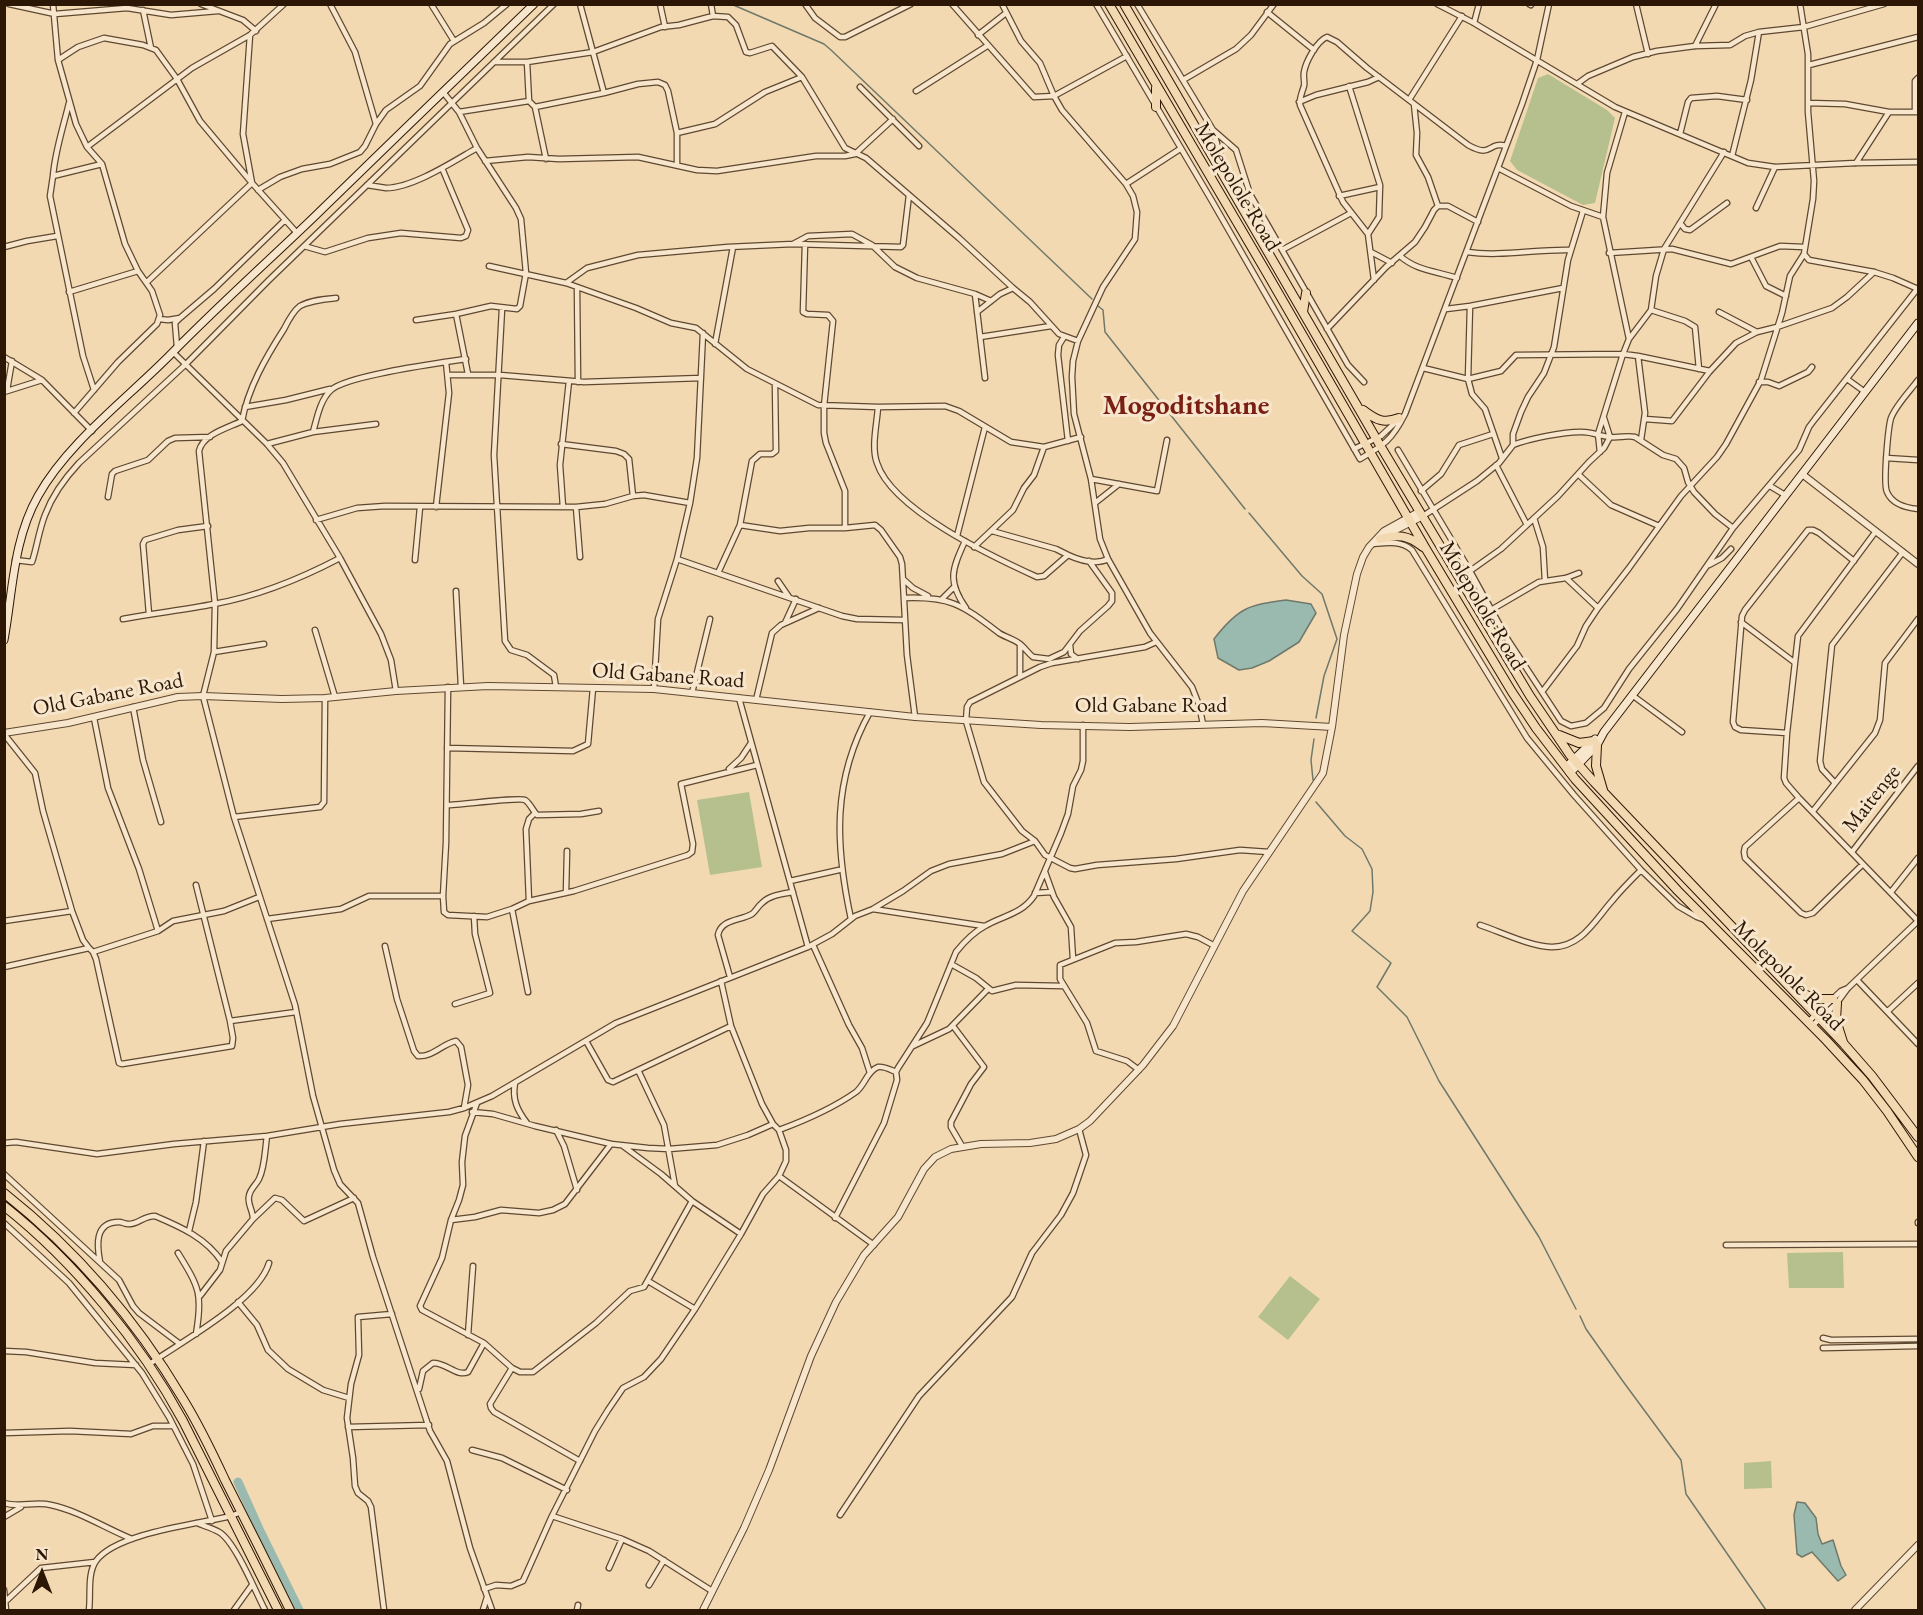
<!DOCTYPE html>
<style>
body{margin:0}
#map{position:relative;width:1923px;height:1615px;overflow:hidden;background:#f3d9b1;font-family:"EB Garamond",serif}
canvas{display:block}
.frame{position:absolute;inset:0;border:6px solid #2c1706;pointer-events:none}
.north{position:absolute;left:12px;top:1543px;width:60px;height:60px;-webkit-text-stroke:4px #f7e6cc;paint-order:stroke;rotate:0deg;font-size:16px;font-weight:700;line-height:24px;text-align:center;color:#2c1706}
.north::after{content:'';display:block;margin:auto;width:21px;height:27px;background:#2c1706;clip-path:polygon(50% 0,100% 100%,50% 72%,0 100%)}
</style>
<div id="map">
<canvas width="1923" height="1615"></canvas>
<div class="frame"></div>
<div class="north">N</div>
</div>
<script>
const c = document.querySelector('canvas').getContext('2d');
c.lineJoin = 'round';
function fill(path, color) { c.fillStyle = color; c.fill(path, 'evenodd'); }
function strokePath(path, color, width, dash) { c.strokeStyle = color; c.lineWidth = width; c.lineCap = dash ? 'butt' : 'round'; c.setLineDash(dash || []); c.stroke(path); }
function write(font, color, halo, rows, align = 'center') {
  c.font = font + ' "EB Garamond",serif'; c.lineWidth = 6; c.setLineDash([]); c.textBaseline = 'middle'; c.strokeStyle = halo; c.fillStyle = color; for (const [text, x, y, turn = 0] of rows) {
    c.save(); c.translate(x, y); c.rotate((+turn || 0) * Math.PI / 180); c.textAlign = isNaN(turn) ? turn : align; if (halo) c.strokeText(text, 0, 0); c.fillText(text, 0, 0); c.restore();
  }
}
fill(new Path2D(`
 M1548,74L1607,110L1615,118L1595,203L1583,205L1517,170L1510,161L1538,78Z
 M749,792L762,867L710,875L697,800Z
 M1843,1252L1844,1288H1789L1787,1253Z
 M1290,1276L1320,1299L1288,1340L1258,1317Z
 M1771,1461L1772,1488L1744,1489V1463Z`), '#b6c08f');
const water = new Path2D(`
 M1286,600L1311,604L1316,613L1299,642L1269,661L1252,668L1239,670L1218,658L1214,639C1238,608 1248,605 1286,600Z
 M1797,1502L1805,1503L1816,1518L1818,1534L1822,1544L1833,1540L1841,1566L1846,1575L1838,1581L1812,1552L1802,1557L1797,1554L1794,1515Z`);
fill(water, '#9bbaaf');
strokePath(water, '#6f796b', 1.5);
strokePath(new Path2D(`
 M731,4L824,44L831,50L1092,299
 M1098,306L1103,310L1105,332L1245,509
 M1249,513L1302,576L1322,594L1337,639L1324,676L1316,718
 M1313,780L1311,760L1314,739
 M1316,802L1345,836L1362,849L1372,869L1373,892L1370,911L1352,931L1391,963L1377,987L1407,1017L1439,1081L1539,1237L1576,1309
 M1580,1316L1586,1329L1622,1380L1681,1460L1686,1494L1766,1610`), '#6f796b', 1.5);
strokePath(new Path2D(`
 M238,1482L260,1531L299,1610`), '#9bbaaf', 9);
const minor = new Path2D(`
 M9,4L55,14L127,8L171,15L218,11
 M53,4L58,60L76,124L87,147L102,164L125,244L138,271L152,291L160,315L157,324L118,362L74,413
 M201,4L243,20L256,31
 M330,4L355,52L376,124
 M431,4L454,41
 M580,4L604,93
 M660,4L665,27
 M711,4L713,16
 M805,4L815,18L840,37H845L911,4
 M952,4L1034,97L1054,96L1127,56
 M1002,4L1021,41L1040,63L1054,96L1062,110L1126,184L1133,196L1137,212L1135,239L1103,287L1078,341L1073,361L1072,377L1074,414L1091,479L1100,539L1108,559L1150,633L1192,687L1199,705L1203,724
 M1096,4L1212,201L1360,459C1384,445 1392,440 1405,414L1522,104L1537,60L1549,4
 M1137,4L1213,130L1220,154L1219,165
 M1437,4L1474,23L1615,107L1748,163L1775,167L1856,163L1918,162
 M1529,4L1531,5
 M1636,4L1648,54
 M1800,4L1808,54V112L1814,181L1813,199L1804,254L1809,260L1874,272L1893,278L1918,289
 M143,10L151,48
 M1267,12L1314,50
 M1474,23L1479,4
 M978,35L1006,13
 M1695,46L1716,4
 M58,60L78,47L104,38L143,45L156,50L177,79L200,121L252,183L297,233
 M494,62H527L593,52L661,27L679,25L713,16L728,17L736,25L746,52L750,53L772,46L802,77L845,148L866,158L959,238L1013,288L1030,302L1059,334L1078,341
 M527,62L529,101
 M1809,65L1918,37
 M1183,80L1236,49L1251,35L1274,4
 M1577,84L1588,76L1633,57L1657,51L1695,46L1730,45L1745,36L1759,32L1804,27L1884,4
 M1349,86L1380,185L1379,217L1368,234
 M860,87L919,146
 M916,91L987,46
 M443,92L459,112L477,148L516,208L521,219L526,273L520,306L517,309L491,306L456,314
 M1409,100L1462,16
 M1299,102L1316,95L1368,82L1379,77
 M1808,103L1845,104L1889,112
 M1414,104L1417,133L1416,155L1428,177L1438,206
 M459,112L529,101L535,107
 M1625,112L1607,173L1603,217L1629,339
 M1915,112V81L1918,78
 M1213,130L1236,150L1250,194L1348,365L1364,382
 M677,133L715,124L765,92L802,77
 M1680,134L1688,102L1691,98L1717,96L1747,100
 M87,147L192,68L250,35L284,4
 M1732,156L1751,80L1759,32
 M546,159L535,107L604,93L638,84L658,82L665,85L668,91L677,133V165
 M485,161L528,157L559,159L638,157L697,170L717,171L816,156H845L855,154L893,119
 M1856,163L1889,112H1918
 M1498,168L1571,206L1603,217
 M53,176C55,151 63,128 69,103
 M1126,184L1180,149
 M367,185C373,186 380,187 386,188C413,188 454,161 477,148
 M258,190L280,177L302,169L330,164L360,152L365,146L376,124L386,110L420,86L450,44L484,23L507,4
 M1339,196L1380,187
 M1756,208L1775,167
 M1583,211L1568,260L1554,347L1544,373L1528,397L1521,412L1513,434V445C1528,439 1566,431 1583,432C1593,432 1602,437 1611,437C1619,438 1627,435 1635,437L1663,455L1676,459L1684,468L1688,482L1694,492L1715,514L1733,528
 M1680,223L1685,229L1690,230L1727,203
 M793,244L808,236L852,234L872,245L895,267L917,278L975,294L991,301
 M805,244L803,312L807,314L828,315L833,321L824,406V433L826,443L845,491V528
 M304,246L325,252L368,238L401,233L461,238L466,236L468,230L442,168
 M4,247L27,241L57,236
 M1282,250L1351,213
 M1371,252L1392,263
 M1467,252C1501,257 1536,249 1570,250
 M1609,253L1672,249L1731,264L1780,246L1804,247
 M1400,256C1417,271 1436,271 1457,278
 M1751,257L1766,286L1786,296
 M489,266L566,283L636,308L671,323L696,328L747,369L818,405L878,407L945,406L959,411L1011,442L1044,447L1081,437
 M1374,280L1368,234L1343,202L1300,105C1299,98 1302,93 1304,86C1305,82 1303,77 1304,72C1306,61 1317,41 1327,37L1337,42L1367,68L1468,145C1493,159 1487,141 1506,146
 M147,282L252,183L243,134L250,35
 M566,283L587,268L638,255L728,247L793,244L901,247L903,245L909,195
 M577,287L578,382
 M69,292L138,271
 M975,294L985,378
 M336,298C325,299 311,300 300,306C293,311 288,321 284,329C266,357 248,388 242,421C228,428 203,434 199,451L215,604L214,652L203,696L234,817L295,1005L313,1096L334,1170L340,1184L358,1203L373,1257L430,1431L447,1461L470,1548L492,1610
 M1470,306L1468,379L1472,394L1485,409L1502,458
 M502,309L494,455L505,641L511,650L527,655L554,675L556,687
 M1446,309L1470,306L1563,288
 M977,312L1000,294L1013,288
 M1719,312L1757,332
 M159,319L168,320L180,318
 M416,320L456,314L468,374
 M1327,329L1386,267L1415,242L1425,227L1434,210L1438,206H1448L1478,222
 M980,337L1051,326
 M1064,337L1059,345L1058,355L1068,441
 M715,344L733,247
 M177,347L175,323L180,318L214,289L285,220
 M173,352L267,444L283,463L340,558L381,634L391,660L396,691
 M1638,356L1645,413L1641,440
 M4,357L42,380L92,431
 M1423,368L1468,379L1501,371L1516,355L1623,354L1638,356L1710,371
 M1699,369L1695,327L1685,321L1651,310L1656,276L1664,249L1724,152
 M448,375H500L584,382L701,378
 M1847,379L1865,392
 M1918,380C1910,391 1896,405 1891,418C1888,428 1883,484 1887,492C1892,504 1907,508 1918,509
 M1759,382H1768L1779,386L1808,372L1812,367
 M7,390L12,361
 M94,390L83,356L50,196L53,176L102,164
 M4,392L42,380
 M245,407L286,400L330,389
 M878,407C877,424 871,447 877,463C892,510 993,557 1037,577L1044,576L1068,555C1079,560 1096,565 1108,559
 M1645,419L1672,421L1710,371L1736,343L1757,332L1777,327L1832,308L1847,297L1874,272
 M313,432L376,424
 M267,444L313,432C317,418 320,400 331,390C348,375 440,363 466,359
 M561,444L616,451L624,454L629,459L633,496
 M1354,449L1381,436L1399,419
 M1398,450L1470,571L1508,640L1561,721L1571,726L1586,723L1604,708L1629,669L1677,609L1733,528L1799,450L1809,427L1815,419L1918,288
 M1600,452L1598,434L1623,354L1629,339L1651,310
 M1886,458L1918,460
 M1496,465L1527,525
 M1579,475L1611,505L1659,526
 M1091,479L1157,491L1167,440
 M1770,486L1785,495
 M1421,491L1441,474L1459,445L1493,434
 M108,497L112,474L115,471L148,460L168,441L175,438L210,437
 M1095,503L1119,484
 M436,507L449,393L446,362
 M563,507L560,465L569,381
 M576,507L580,557
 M1423,516L1477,481L1499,463L1513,445
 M1534,518L1543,547L1545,581
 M316,520L357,508L385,506L576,507L605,504L633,496L644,495L690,503
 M740,525L780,531L809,528H845L875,525L881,530L900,557L902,564L907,655L915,717
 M992,531L1056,549L1068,555
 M1876,531L1798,636L1787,733L1784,778L1786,783L1799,798L1918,921
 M957,536L985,427
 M965,541C952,570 947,581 966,608
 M1372,544C1386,543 1400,540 1412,550L1527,738L1574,795L1641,870L1678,906L1697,917L1705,920
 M974,547L1013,510L1024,488L1034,475L1044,447
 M677,559L842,616L857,619L904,620
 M15,560L32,562C37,547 39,530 45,515C52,496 65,478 79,463L186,364L268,281L554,4
 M415,560L420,507
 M1709,565L1722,558L1731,549
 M1470,571L1501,549L1558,496L1589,462L1604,448L1610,437L1604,418
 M718,573L740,525L752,461L760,454H772L776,451L775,384
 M1566,578L1598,608
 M903,579L913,588L928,596
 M778,581L789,597
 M456,591L461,687
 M904,598C951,596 962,605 999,633C1005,637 1014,639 1020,644C1025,648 1028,653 1033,657L1049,659L1064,652L1080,631L1108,606L1112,601V593L1089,561
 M942,599L954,587
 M1491,610L1539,582L1566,578L1579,573
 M149,614L143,544L145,540L178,530L208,526
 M123,619C154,613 184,610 214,604C259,596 300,579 340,558
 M1741,622L1794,662
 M785,623L796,599
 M315,630L335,697
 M1156,642L1145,647L1052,663L1040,667L970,702L967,707L966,721L984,782L1022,831L1035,841L1045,855L1070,868L1075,869L1097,865L1176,859L1240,850L1269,852
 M1020,644V677
 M1070,645L1071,654L1078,659
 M214,652L264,644
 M448,687L446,843L443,896L444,912L448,915L487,917L512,909L529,901L574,891L688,855L692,852L693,844L681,784L757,765
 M654,689L658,619L677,559L690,503L697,458L703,333
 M1542,692L1577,646L1586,626L1598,608L1629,568L1681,496L1717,457L1726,444L1761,380L1782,313L1790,276L1804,254
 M692,693L710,619
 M1632,695L1682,732
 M739,698L808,947
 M756,700L772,633L781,625L819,608
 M133,707L143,760L161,822
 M94,718L108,788L139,869L158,931
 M1787,733L1741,730L1735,727L1733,722L1742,616L1745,610L1808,530H1813L1819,533L1854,561
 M4,734L35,773L43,811L72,911L83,940L89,948
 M447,748L573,751L588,744L593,688
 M729,769L741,758L751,743
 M1835,783L1822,769L1820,761L1832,645L1903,552
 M1799,798L1745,847L1744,852L1745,858L1801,913L1806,915L1813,913L1863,864
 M447,805C459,805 520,797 525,800C530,803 533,811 537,815L581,814L599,811
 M1813,811L1875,733L1880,720L1885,663L1918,619
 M234,817L320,807L324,802L325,698
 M1852,852L1918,766
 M1045,872L1054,897L1071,927L1073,959
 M790,881L839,870
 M1891,892L1918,858
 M566,893L567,851
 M1035,893L1052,892
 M529,901L526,829L529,819L535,813
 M512,909L528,992
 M873,909L984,926
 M267,919L341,909L369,896H443
 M851,919C835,845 832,780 870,712
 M4,921L72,911
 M1480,925C1501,932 1529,946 1551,947C1581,948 1595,920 1612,901C1621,890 1631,880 1641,870
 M813,945L849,1025L862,1048L870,1073
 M385,946L397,999L414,1051L418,1056C433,1057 442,1044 456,1041L461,1047L468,1085L464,1108
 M93,952L96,959L119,1063L122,1064L232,1046L233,1038L230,1021L196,885
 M951,964L976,978L992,991L1016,985L1063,986
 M4,967L89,948L93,952L158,931L173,921L224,911L259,897
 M730,977L718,935C721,919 740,921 752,914C756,911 758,906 762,903C770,895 782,894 793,892
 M1857,980L1918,1044
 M455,1004L490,993L475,934L474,916
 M1888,1011L1918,983
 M230,1021L296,1012
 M1808,1022L1841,991L1848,988
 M953,1026L984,1067L971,1084L951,1122V1127L962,1146
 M1812,1026L1837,1003L1848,988L1918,921
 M586,1041L608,1080L613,1082L731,1026
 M913,1046L949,1029L988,989
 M638,1070L664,1125L675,1186
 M1139,1070L1127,1061L1096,1051L1087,1023L1060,979V965L1115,943L1136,942L1186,934L1198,937L1213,945
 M515,1083C512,1099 517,1110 527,1123
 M477,1103L465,1136L462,1162L463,1185L459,1200L451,1220L442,1258L420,1306L422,1310L484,1343L512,1368L520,1372H533L596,1323L630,1291L644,1287L692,1201
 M472,1112L493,1114L535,1126L611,1144L648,1148L669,1149L717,1145L748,1135L773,1124
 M556,1130L564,1146L577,1190
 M779,1130C806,1120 832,1109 856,1092C865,1085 867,1071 878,1067C884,1066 891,1070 896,1072
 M4,1143L16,1142L97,1154L174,1144L267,1136L340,1124L449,1112L464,1108L492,1096L616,1023L808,947L832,934L855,916L873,909L903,891L931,871L949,864L1002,854L1035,841
 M623,1146L661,1174L692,1201L741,1234
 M4,1174L119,1280L133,1306L139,1313L180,1344
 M779,1176L874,1245
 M835,1218L884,1123L897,1080L896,1072L898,1068L927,1023L956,952C964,942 974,932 985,926C1002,916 1022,914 1034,896L1061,833L1068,814L1073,786L1081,770L1083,761V725
 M253,1219L275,1198L282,1200L304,1221L354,1198
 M451,1220L475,1217L501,1210L539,1213L553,1210L565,1204L611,1144
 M1918,1222V1223
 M4,1223L69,1283L142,1373L169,1417L193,1464L212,1521
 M189,1231L196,1202L204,1141
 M1726,1245L1918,1244
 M178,1253C199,1287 203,1294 196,1334
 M100,1262C97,1246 94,1222 119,1222C122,1222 125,1224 128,1224C137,1225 143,1216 155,1216C181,1227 206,1238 222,1262
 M648,1281L695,1309
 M200,1296L220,1270L226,1251L253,1219C253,1210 247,1204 249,1196C250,1189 256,1185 259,1179C265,1167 265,1149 267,1136
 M238,1302L257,1325L268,1350L288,1369L323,1390L349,1398
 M468,1335L473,1266
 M1823,1338L1831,1340L1918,1339
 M1823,1348L1918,1346
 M4,1351L26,1352L95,1363L136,1365
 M148,1365C179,1343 258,1301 269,1263
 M512,1368L490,1404L491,1408L494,1412L580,1461
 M419,1389L423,1371L433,1363C447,1363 457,1377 468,1372L484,1343
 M348,1427L429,1425
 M4,1433L70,1431L131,1434L153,1426H173
 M472,1450L502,1458L567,1490
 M4,1503C20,1508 35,1501 51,1505C79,1511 105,1528 132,1539
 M840,1515L919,1396L1012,1297L1032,1253L1061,1215L1073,1193L1086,1155L1079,1129
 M552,1516L622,1539L649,1551L712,1591
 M4,1517L21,1507
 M197,1523C204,1526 212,1528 219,1532C235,1541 256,1593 265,1610
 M609,1568L622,1539
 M649,1585L664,1560
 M484,1589L496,1585L511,1586L523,1581L552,1516L595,1431L608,1410L623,1388L644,1377L661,1359L695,1309L741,1234L763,1194L779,1176L786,1161V1150L779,1130L773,1124L762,1104L731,1026L721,981
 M4,1590L6,1610
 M6,1601L41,1568L95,1562
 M89,1610C91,1595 87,1574 96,1561C116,1533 198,1524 231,1516L241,1512
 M234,1610L252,1585
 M384,1610L371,1507L368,1501L358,1493L355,1486L353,1458L347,1418L351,1384L359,1355L358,1317L392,1314
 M483,1610L487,1597
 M577,1610L578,1605`);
const tertiary = new Path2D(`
 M1802,474L1918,564
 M1386,535L1423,516
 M4,733L68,723L178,697L203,696L282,699L325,698L396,691L488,686L654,689L915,717L1041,725L1130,727L1262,723L1332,727
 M703,1610L744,1528L769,1470L811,1356L836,1302L864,1255L898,1217L924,1169L935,1157L951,1149L981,1144L1030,1143L1056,1139L1079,1129L1090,1121L1143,1065L1173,1026L1243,891L1323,773L1332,727L1344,635L1357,574L1363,557L1369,547L1384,531L1420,511
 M1855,1610L1918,1545`);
const secondary = new Path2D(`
 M4,640C13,591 13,540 38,496C68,442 128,398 171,354C216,308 265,264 312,219C386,147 459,76 534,4
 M1566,767L1595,739
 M1570,773L1597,745L1604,732L1918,323`);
const primary = new Path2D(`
 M1109,4L1265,270L1426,549L1512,692L1536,728L1575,779L1678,891L1826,1040L1863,1080L1887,1111L1918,1157
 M1124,4L1381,447L1530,696L1570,755L1594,782L1844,1044L1872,1076L1918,1137
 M1156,88V107
 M1303,312L1306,293
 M1363,410C1376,420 1384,424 1399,418
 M1380,539C1398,534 1408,535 1423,547
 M1559,735L1579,743L1594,741
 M1597,745L1596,766L1603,790
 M1797,991L1816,999H1833
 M1837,1003L1836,1020L1843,1042
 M4,1193C76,1250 136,1320 183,1399C199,1425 212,1452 225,1480C247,1523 269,1567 290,1610
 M4,1206C75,1262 140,1342 183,1421L278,1610`);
strokePath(minor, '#5e4831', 7);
strokePath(tertiary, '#5e4831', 8);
strokePath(secondary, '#2c1706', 9);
strokePath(primary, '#2c1706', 10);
strokePath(minor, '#f7e6cc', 4.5);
strokePath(tertiary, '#f7e6cc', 6);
strokePath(secondary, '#f7e6cc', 7);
strokePath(primary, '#f3d9b1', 8);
write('22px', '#2c1706', '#f7e6cc', [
 ["Molepolole Road",1237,187,59],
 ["Molepolole Road",1482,606,59],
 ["Old Gabane Road",668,676,4],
 ["Old Gabane Road",108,695,-11],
 ["Old Gabane Road",1151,706],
 ["Maitenge",1872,799,-52],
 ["Molepolole Road",1788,976,45]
]);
write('bold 28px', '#7a1f14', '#f7e6cc', [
 ["Mogoditshane",1186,406]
]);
</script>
